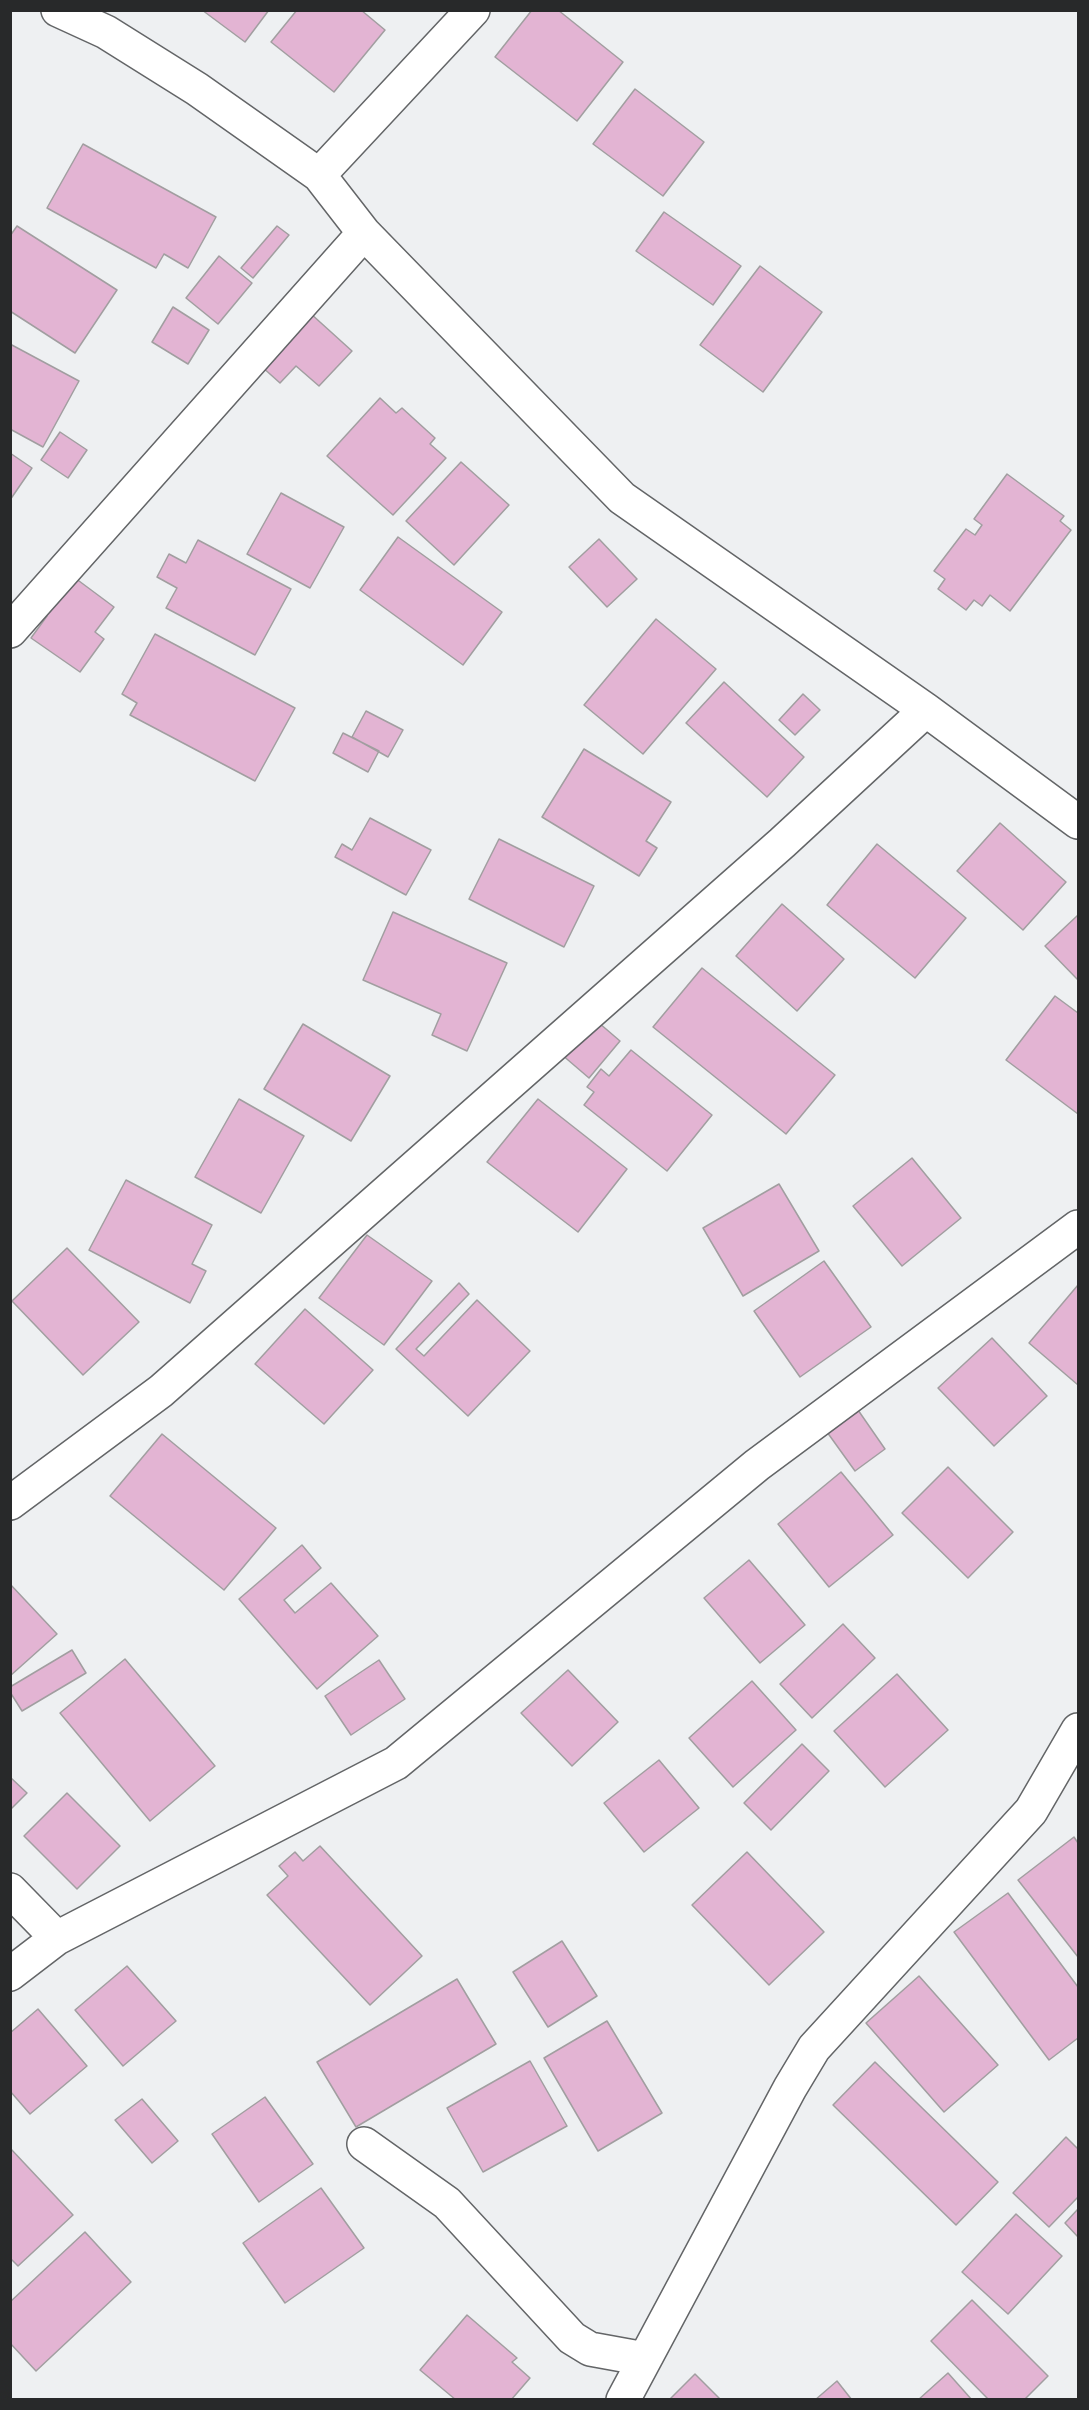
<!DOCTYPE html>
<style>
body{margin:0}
#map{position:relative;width:1089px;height:2410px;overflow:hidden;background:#eef0f2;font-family:"DM Sans",sans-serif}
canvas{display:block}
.frame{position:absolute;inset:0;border:12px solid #28292a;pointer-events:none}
</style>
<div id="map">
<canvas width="1089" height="2410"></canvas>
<div class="frame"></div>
</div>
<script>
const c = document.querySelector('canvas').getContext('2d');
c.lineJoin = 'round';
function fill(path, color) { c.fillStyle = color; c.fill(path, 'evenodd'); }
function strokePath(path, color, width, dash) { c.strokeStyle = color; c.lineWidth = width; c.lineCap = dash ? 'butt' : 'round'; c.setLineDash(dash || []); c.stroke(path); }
const building = new Path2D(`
 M202,10H269L245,42Z
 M297,10H361L385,30L334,92L271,42Z
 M532,10H558L623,62L577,121L495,57Z
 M635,89L704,142L663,196L593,144Z
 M83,144L216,217L188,268L164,254L156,268L47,208Z
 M664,212L741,266L713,305L636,251Z
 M17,226L117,290L75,353L10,311V236Z
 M277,226L289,235L253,278L241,268Z
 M219,256L252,283L218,324L186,298Z
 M760,266L822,312L763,392L700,345Z
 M173,307L209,330L188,364L152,342Z
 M310,313L352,351L319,386L296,366L280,383L261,366Z
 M10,344L79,381L43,447L10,429Z
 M380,398L396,413L402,408L435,438L430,444L446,458L393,515L327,456Z
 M60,432L87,450L68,478L41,460Z
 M10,453L32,468L10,500Z
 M461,462L509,505L454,565L406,521Z
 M1007,474L1064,516L1060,521L1071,530L1010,611L990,595L982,606L974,600L966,610L938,589L945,579L934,571L966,529L975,535L982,525L974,519Z
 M281,493L344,527L310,588L247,554Z
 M398,537L502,612L463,665L360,590Z
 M599,539L637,579L607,607L569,567Z
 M198,540L291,589L255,655L166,608L177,588L157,577L169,554L186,563Z
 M71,575L114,607L95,632L104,639L80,672L31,638L47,616L43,613Z
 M656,619L716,669L643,754L584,705Z
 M155,634L295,708L255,781L130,715L137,703L122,694Z
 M724,682L804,757L767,797L686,723Z
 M803,694L820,710L795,735L779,720Z
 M366,711L403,730L388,757L352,737Z
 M343,733L379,751L368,772L333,753Z
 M584,749L671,802L646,841L657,848L639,876L542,817Z
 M370,818L431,850L406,895L335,857L342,844L352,850Z
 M1000,823L1066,882L1023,930L957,871Z
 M499,839L594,886L564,947L469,899Z
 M877,844L966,918L915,978L827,905Z
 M782,904L844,959L797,1011L736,956Z
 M393,912L507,963L467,1051L432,1035L441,1014L363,980Z
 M1078,915V980L1045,946Z
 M702,968L835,1075L786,1134L653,1027Z
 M1055,996L1078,1013V1114L1006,1060Z
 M592,1017L620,1041L589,1078L561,1054Z
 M303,1024L390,1076L351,1141L264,1089Z
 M631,1050L712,1115L667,1171L584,1105L594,1092L587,1087L601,1069L609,1076Z
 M239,1099L304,1136L261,1213L195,1177Z
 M538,1099L627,1169L578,1232L487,1162Z
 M912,1158L961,1218L902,1266L853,1206Z
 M126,1180L212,1225L192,1264L206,1271L190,1303L89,1250Z
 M779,1184L819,1251L743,1296L703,1228Z
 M367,1235L432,1281L384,1345L319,1298Z
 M67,1248L139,1322L83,1375L12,1301Z
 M824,1261L871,1327L800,1377L754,1311Z
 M459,1283L469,1294L416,1349L424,1356L477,1300L530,1351L468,1416L396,1349Z
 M1078,1285V1385L1029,1343Z
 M305,1309L373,1370L324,1424L255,1364Z
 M992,1338L1047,1396L994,1446L938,1388Z
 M858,1410L885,1449L855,1471L827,1432Z
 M162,1434L276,1528L224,1590L110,1496Z
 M948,1467L1013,1532L968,1578L902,1513Z
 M841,1472L893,1535L829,1587L778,1524Z
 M302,1545L321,1568L284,1600L295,1613L331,1583L378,1636L317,1689L239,1599Z
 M749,1560L805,1625L760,1663L704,1598Z
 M10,1584L57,1634L10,1676Z
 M843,1624L875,1658L812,1718L780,1684Z
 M72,1650L86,1673L22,1711L10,1692V1687Z
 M125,1659L215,1766L150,1821L60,1713Z
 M379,1660L405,1699L351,1735L325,1696Z
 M568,1670L618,1722L572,1766L521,1713Z
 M897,1674L948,1730L885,1787L834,1731Z
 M752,1681L796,1730L733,1787L689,1738Z
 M802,1744L829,1771L771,1830L744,1803Z
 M659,1760L699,1808L644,1852L604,1803Z
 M10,1777L27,1793L10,1810Z
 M67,1793L120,1846L77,1889L24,1836Z
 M1074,1837L1078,1843V1957L1018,1880Z
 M320,1846L422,1956L370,2005L267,1895L288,1876L279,1866L295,1852L303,1861Z
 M747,1852L824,1932L769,1985L692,1905Z
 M1008,1893L1078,1987V2038L1049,2060L954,1932Z
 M562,1941L597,1996L548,2027L513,1972Z
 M127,1966L176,2021L123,2066L75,2010Z
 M919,1976L998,2065L944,2112L866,2023Z
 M457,1979L496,2044L356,2127L317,2062Z
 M38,2009L87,2066L30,2114L10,2091V2033Z
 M607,2021L662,2113L598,2151L544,2058Z
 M530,2061L567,2126L483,2172L447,2108Z
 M875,2062L998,2182L956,2225L833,2105Z
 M265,2097L313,2164L259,2202L212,2134Z
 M142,2099L178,2141L152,2163L115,2120Z
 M1066,2137L1078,2149V2197L1049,2227L1013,2193Z
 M10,2148L73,2215L18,2266L10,2258Z
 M321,2188L364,2248L285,2303L243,2243Z
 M1078,2209V2237L1065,2223Z
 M1016,2214L1062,2256L1008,2314L962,2272Z
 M85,2232L131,2282L36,2371L10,2343V2302Z
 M972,2300L1048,2376L1024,2400H989L931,2341Z
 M467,2315L517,2358L512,2362L530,2378L511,2400H456L420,2370Z
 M948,2373L972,2400H918Z
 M695,2374L721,2400H669Z
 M837,2381L852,2400H815Z`);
fill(building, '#e3b4d3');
strokePath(building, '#a19ea0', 1.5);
const street = new Path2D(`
 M58,10L106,32L197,89L319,175L364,233L622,498L926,710L1078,822
 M319,175L473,10
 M10,631L364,233
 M10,1503L161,1391L782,843L926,710
 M10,1890L57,1938
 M10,1974L57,1938L396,1763L757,1465L1078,1227
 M364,2144L447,2203L572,2338L590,2349L645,2359
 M623,2400L790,2088L814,2048L1031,1811L1078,1730`);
strokePath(street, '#636567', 36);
strokePath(street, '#fff', 33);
</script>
